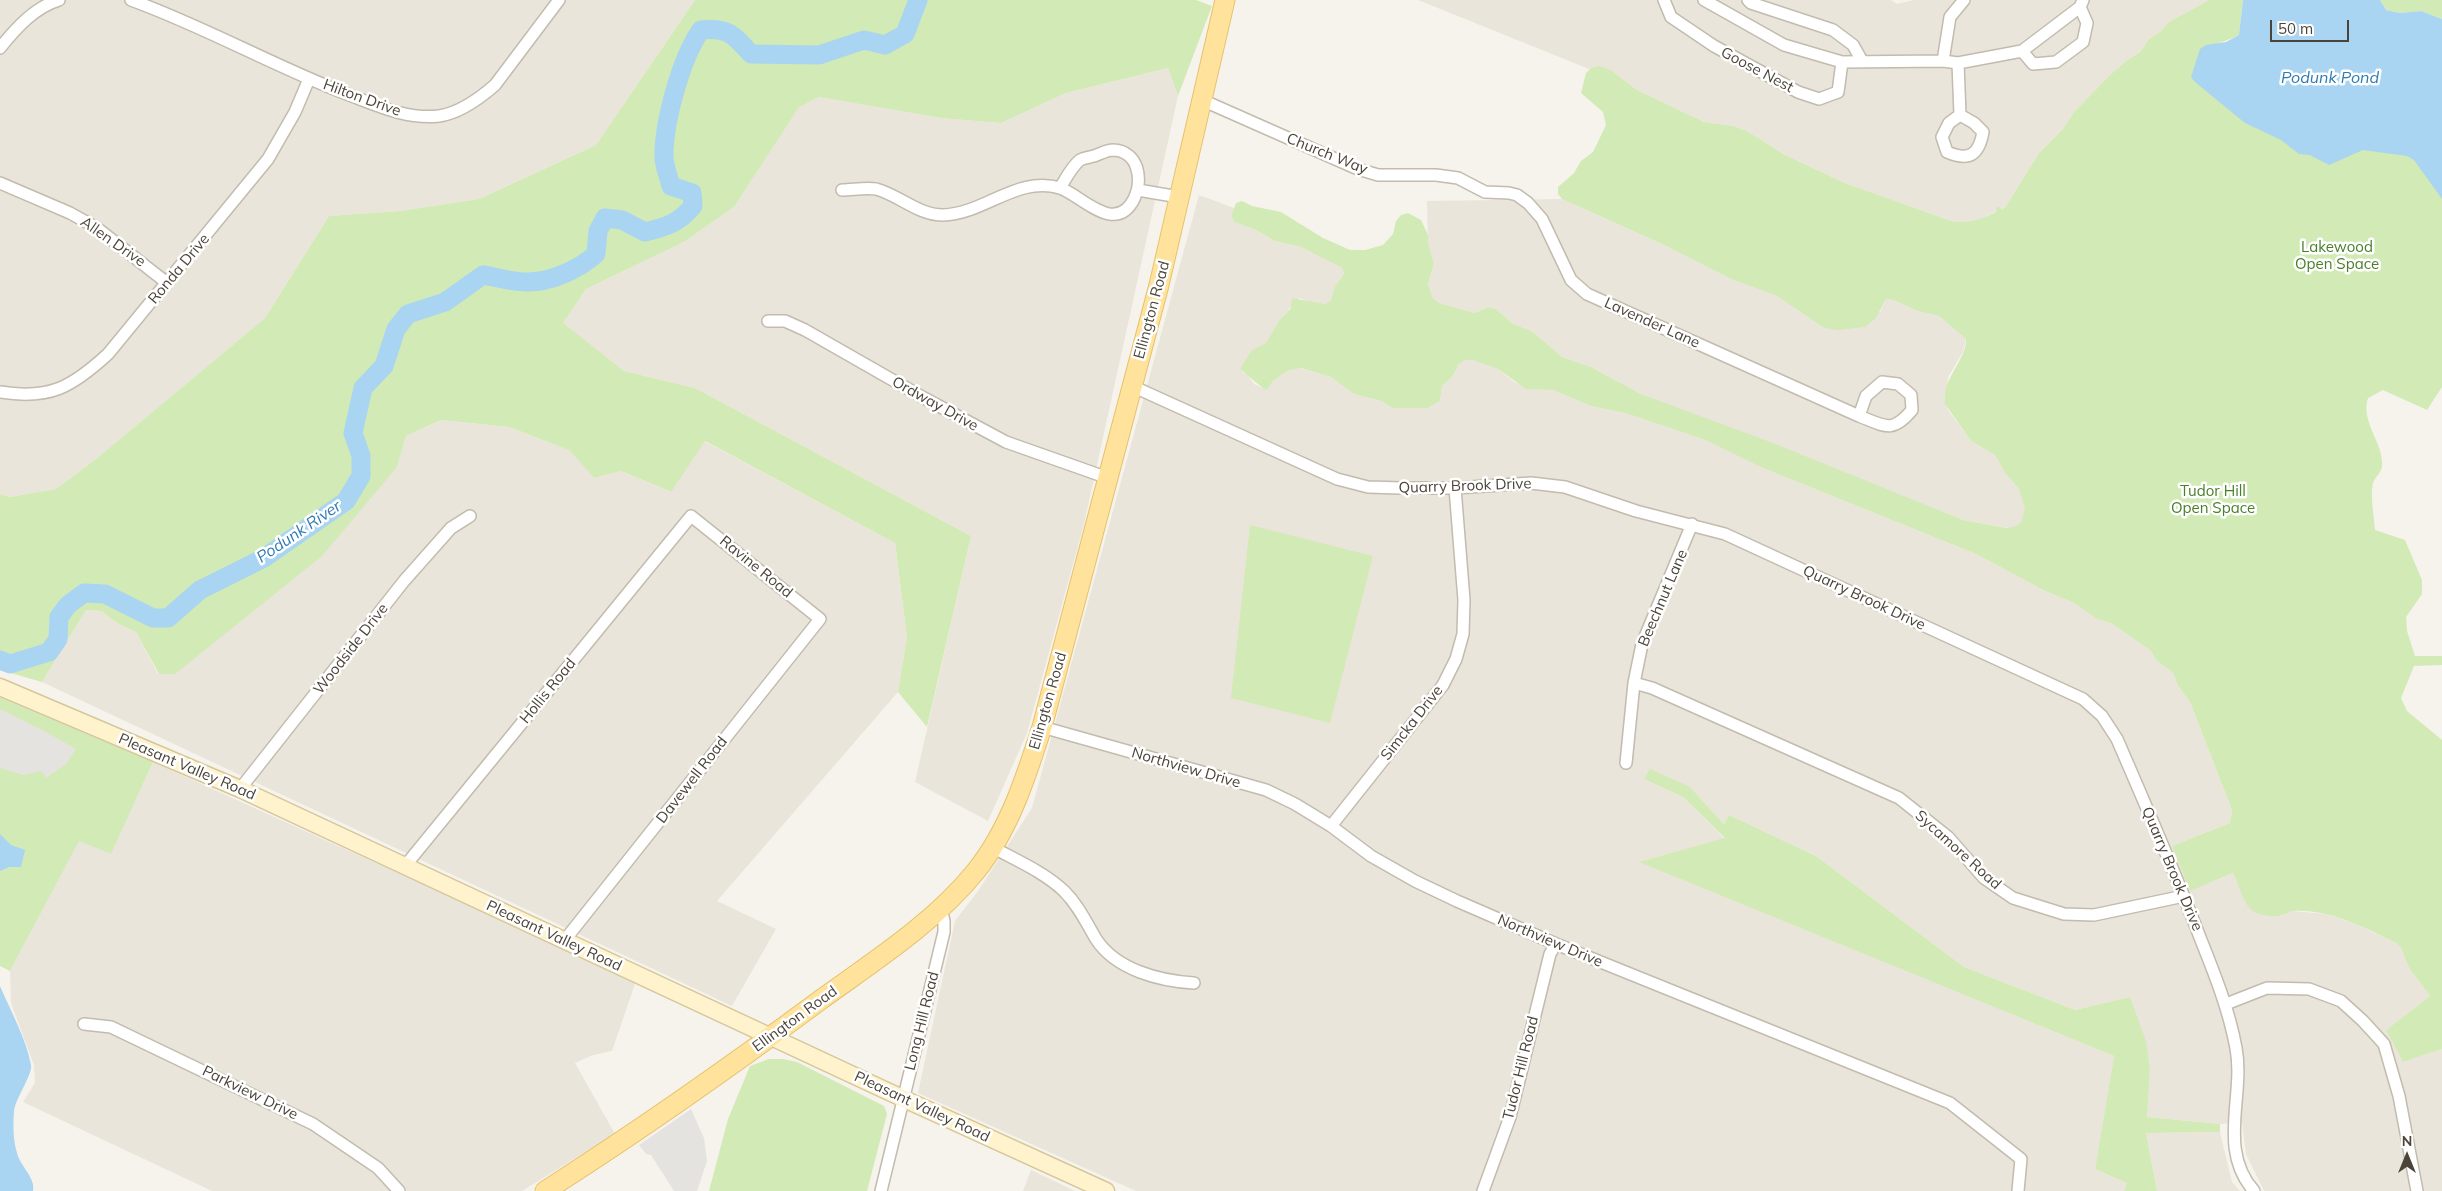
<!DOCTYPE html>
<style>
body{margin:0}
#map{position:relative;width:2442px;height:1191px;overflow:hidden;background:#f6f3ec;font-family:Mulish,sans-serif}
canvas{display:block}
.north{position:absolute;left:2382px;top:1131px;width:50px;height:50px;-webkit-text-stroke:4px #fff;paint-order:stroke;rotate:0deg;font-size:14px;font-weight:700;line-height:20px;text-align:center;color:#4b4439}
.north::after{content:'';display:block;margin:auto;width:18px;height:22px;background:#4b4439;clip-path:polygon(50% 0,100% 100%,50% 72%,0 100%)}
.scale{position:absolute;left:2270px;top:20px;width:79px;height:22px;box-sizing:border-box;border:2px solid #4b4439;border-top:0;padding-left:6px;font-size:15px;line-height:18px;white-space:nowrap;color:#4b4439;-webkit-text-stroke:4px #fff;paint-order:stroke}
</style>
<div id="map">
<canvas width="2442" height="1191"></canvas>
<div class="north">N</div>
<div class="scale">50 m</div>
</div>
<script>
const c = document.querySelector('canvas').getContext('2d');
c.lineJoin = 'round';
function fill(path, color) { c.fillStyle = color; c.fill(path, 'evenodd'); }
function strokePath(path, color, width, dash) { c.strokeStyle = color; c.lineWidth = width; c.lineCap = dash ? 'butt' : 'round'; c.setLineDash(dash || []); c.stroke(path); }
function write(font, color, halo, rows, align = 'center') {
  c.font = font + ' Mulish,sans-serif'; c.lineWidth = 5; c.setLineDash([]); c.textBaseline = 'middle'; c.strokeStyle = halo; c.fillStyle = color; for (const [text, x, y, turn = 0] of rows) {
    c.save(); c.translate(x, y); c.rotate((+turn || 0) * Math.PI / 180); c.textAlign = isNaN(turn) ? turn : align; if (halo) c.strokeText(text, 0, 0); c.fillText(text, 0, 0); c.restore();
  }
}
fill(new Path2D(`
 M0,0H695L596,145L479,199L400,211L329,216L265,318L96,459L56,489L10,497L0,494Z
 M1418,0H1891L1897,4L1914,0H2209L2169,22L2160,32L2149,39L2140,52L2126,61L2110,75L2074,112L2063,129L2039,153L2006,206L1980,220L1966,223L1951,221L1845,183L1785,155L1747,131L1733,126L1704,122L1637,90L1611,70L1591,68L1589,69Z
 M1168,68L1178,96L1084,524L1027,733L988,821L915,782L971,536L695,388L624,371L562,324L586,289L684,242L734,207L799,106L819,97L941,118L1001,123L1066,93Z
 M1199,195L1234,208L1231,216L1234,222L1254,229L1275,241L1301,247L1342,268L1344,274L1335,286L1331,300L1325,304L1313,303L1299,298L1280,319L1266,344L1252,350L1242,372L1248,375L1254,384L1267,390L1273,381L1287,371L1300,368L1331,377L1354,394L1381,401L1393,408H1428L1440,401L1442,386L1452,377L1459,364L1465,360H1472L1498,369L1514,382L1532,389L1553,390L1591,406L1625,413L1719,444L1763,468L1976,554L2045,591L2074,603L2097,619L2111,623L2151,651L2156,660L2173,673L2178,686L2190,702L2232,810L2230,823L2172,846L2190,890L2234,873L2246,902L2281,916L2292,911L2326,914L2353,923L2396,943L2401,948L2409,968L2430,996L2386,1030L2403,1062L2442,1049V1191H2264L2246,1154L2242,1122L2220,1124L2147,1117L2150,1071L2130,997L2075,1010L1964,967L1816,856L1729,815L1724,824L1690,787L1648,774L1644,779L1683,797L1725,839L1640,862L2114,1056L2095,1169L2127,1183L2124,1191H1136L918,1093L955,921L978,891L1032,808Z
 M1562,199L1662,244L1731,279L1777,296L1824,328L1880,312L1886,299L1893,300L1918,311L1939,316L1966,339L1963,352L1948,377L1947,391L1944,397L1948,410L1971,441L1995,455L2005,473L2019,489L2026,509L2021,522L2015,526L2008,528L1963,520L1641,394L1591,367L1562,357L1533,332L1512,323L1496,309L1488,307L1475,313L1439,303L1433,298L1428,284L1434,263L1428,243L1427,201Z
 M441,420L509,427L569,450L594,478L621,471L670,492L704,441L895,543L907,637L898,692L717,901L776,929L732,1006L42,682L86,610L101,611L117,623L136,632L158,674L397,467L406,436Z
 M153,762L636,981L612,1051L593,1055L575,1063L615,1134L522,1191H212L23,1102L35,1083L34,1065L11,1003L10,971L79,840L111,853Z
 M2220,1132L2232,1182L2240,1191H2157L2146,1133Z
 M1031,1170L1075,1191H1023Z`), '#eae5da');
fill(new Path2D(`
 M695,0H1196L1212,6L1178,96L1168,68L1066,93L1001,123L941,118L819,97L799,107L734,207L684,242L586,289L563,323L624,371L695,388L971,536L927,727L898,692L907,637L895,543L705,441L671,492L621,471L594,478L569,450L509,427L441,420L406,436L397,467L322,556L175,674H159L136,632L117,623L101,611L86,610L42,682L0,670V494L10,497L56,489L96,459L265,318L329,216L400,211L479,199L596,145Z
 M2209,0H2243L2239,35C2222,44 2201,44 2197,64C2216,91 2233,116 2262,131L2399,148L2426,166L2442,193V387L2427,410L2383,390L2368,398C2360,422 2384,443 2382,466C2382,472 2375,477 2373,483C2370,497 2374,516 2375,530L2405,540L2422,580V594L2406,617L2407,631L2415,656H2442V665L2414,666L2401,698L2407,711L2442,740V1049L2403,1062L2386,1030L2430,996L2409,968L2401,948L2396,943C2365,928 2330,909 2293,911C2290,911 2287,914 2283,915C2275,918 2259,915 2253,911C2243,904 2239,884 2233,873L2190,891L2172,846L2230,823L2232,810L2190,702L2178,686L2173,673L2156,660L2151,651L2111,623L2097,619L2074,603L2045,591L1976,554L1763,468L1706,440L1625,413L1591,406L1553,390L1526,389L1498,369L1472,360H1465L1459,364L1452,377L1442,386L1440,401L1428,408H1393L1381,401L1354,394L1331,377L1301,368L1287,371L1273,381L1267,390L1264,389L1240,369L1252,350L1266,343L1280,319L1291,308L1292,298L1325,304L1331,300L1335,286L1344,274L1342,268L1301,247L1275,241L1254,229L1234,222L1231,216L1236,203L1242,201L1252,206L1281,212L1323,238L1350,250H1365L1383,245L1393,234L1396,221L1401,215L1408,213L1421,220L1428,235V243L1434,263L1428,284L1433,298L1439,303L1475,313L1488,307L1496,309L1512,323L1533,332L1562,357L1591,367L1641,394L1773,443L1963,520L2007,528L2015,526L2021,522L2025,509L2019,489L2005,473L1995,455L1971,441L1945,404C1941,379 1967,360 1966,339L1939,316L1918,311L1893,300L1886,299L1876,318L1865,327L1838,330L1824,328L1777,296L1731,279L1662,244L1562,199L1558,194V187L1574,173L1581,161L1593,152L1606,125L1603,112L1581,93L1586,73L1591,68L1599,66L1611,70L1637,90L1704,122L1733,126L1747,131L1785,155L1845,183L1951,221C1969,224 1980,220 1996,212L1997,206L2002,209L2006,206L2039,153L2063,129L2074,112L2110,75L2126,61L2140,52L2149,39L2160,32L2169,22Z
 M2380,0H2442V19L2421,11L2400,13L2386,10Z
 M1250,525L1373,556L1330,723L1231,698Z
 M0,697L153,762L111,854L79,841L10,971L0,966Z
 M1650,769L1690,787L1724,824L1729,815L1816,856L1964,967L2075,1010L2130,997L2146,1041L2150,1071L2147,1117L2220,1124V1132L2146,1133L2157,1191H2124L2127,1183L2095,1169L2114,1056L1639,862L1725,838L1683,797L1644,779Z
 M769,1059H783L797,1062L884,1106L887,1114L867,1191H709L728,1119L750,1066Z`), '#d2eab5');
fill(new Path2D(`
 M0,709L46,732L76,749L66,764L46,778L42,771L23,775L0,768Z
 M691,1109L704,1138L707,1161L697,1191H674L651,1155L646,1154L639,1145Z`), '#e5e3e0');
fill(new Path2D(`
 M2243,0H2380L2386,10L2400,13L2421,11L2442,19V199L2414,160L2407,156L2363,150L2329,165L2310,155L2299,154L2281,140L2245,123L2195,82L2191,77L2200,49L2206,45L2226,42L2239,35Z
 M0,834L11,845L25,850L21,867H9L0,871Z
 M0,986C11,1012 26,1038 31,1065C33,1074 16,1097 14,1111C13,1125 13,1140 17,1153C20,1166 36,1178 33,1191H0Z`), '#a9d4f2');
strokePath(new Path2D(`
 M0,660L10,664L49,652L58,639L59,617L68,605L84,593L105,594L153,618H168L200,590L264,558L346,501L361,476V456L353,433L363,388L384,366L396,329L408,314L445,302L483,275C496,277 511,282 525,282C549,283 578,270 596,254L598,231L605,218L622,220L645,232C666,227 679,223 693,206L692,193L671,186C669,178 665,168 664,159C663,124 681,58 701,30C728,27 734,35 751,54L819,55L864,40L885,45L905,34L918,0`), '#a9d4f2', 19);
const minor = new Path2D(`
 M131,0C203,26 272,65 344,93C374,104 406,120 439,116C460,113 479,99 495,85L559,0
 M1664,0L1671,17L1714,46L1798,92L1819,99L1838,92L1842,62
 M1704,0L1784,45L1842,62L1943,61L1958,63L2022,51L2080,7L2083,0
 M1748,0L1751,3L1833,30L1853,45L1862,61
 M0,48C16,28 35,7 59,0
 M2022,51L2033,64L2056,62L2083,42L2087,23L2080,7
 M1943,61L1950,17L1964,0
 M1958,63L1960,115L1949,123L1942,137L1947,152C1970,162 1979,154 1983,132L1974,123L1960,115
 M1202,100L1358,169L1378,175H1436L1458,178L1485,192L1509,193L1517,195L1528,203L1542,219L1571,280L1587,294L1859,416C1885,426 1892,434 1912,410L1911,395L1898,384L1882,382L1866,396L1859,416
 M0,183L70,213L97,228L167,283
 M842,190C852,190 866,187 876,189C899,195 918,215 943,215C984,214 1018,175 1060,188C1081,195 1115,236 1134,199C1143,180 1139,151 1113,150C1107,150 1100,154 1094,156C1090,157 1083,158 1080,160C1072,166 1065,180 1060,188
 M1138,190L1179,197
 M768,321H785L805,330L924,398L1006,442L1108,478
 M1132,386L1337,479L1368,487L1401,488H1455L1531,483L1565,487L1636,511L1725,534L2083,699L2102,716L2117,739C2146,806 2175,872 2201,940C2215,975 2229,1010 2236,1048C2245,1096 2217,1149 2254,1191
 M0,392C50,400 72,387 108,354L268,159L295,112L309,79
 M1634,683L1652,688L1899,798L1948,837L1984,878L2013,898L2064,914L2094,915L2184,896
 M1042,727L1266,790L1295,804L1331,826L1371,856L1415,881L1457,901L1556,944L1950,1103L2021,1159L2018,1191
 M1626,763L1634,683L1642,644L1692,524
 M240,789L404,581L451,528L470,516
 M1331,826L1443,685L1456,659L1463,634L1464,600L1455,488
 M992,847C1016,860 1044,872 1064,891C1078,905 1086,922 1096,939C1116,970 1160,981 1194,983
 M405,866L691,516L820,619L564,941
 M2226,1004L2267,988L2309,989L2341,1001L2363,1021L2384,1044L2399,1096L2417,1191
 M84,1024L111,1027L313,1124L378,1168L399,1191
 M881,1191L944,932V921L941,909
 M1483,1191L1510,1117L1550,954L1556,944`);
const secondary = new Path2D(`
 M0,687L240,789L902,1098L1106,1191`);
const primary = new Path2D(`
 M545,1191C639,1131 730,1067 819,1001C874,961 933,924 976,871C1009,830 1026,777 1042,727L1159,285L1225,0`);
strokePath(minor, '#c2bbae', 14);
strokePath(secondary, '#d6c79b', 19);
strokePath(primary, '#e6c16a', 21);
strokePath(minor, '#fff', 11);
strokePath(secondary, '#fff3cd', 16);
strokePath(primary, '#ffe39c', 19);
write('15px', '#4b4439', '#fff', [
 ["Goose Nest",1757,70,28],
 ["Hilton Drive",362,98,20],
 ["Church Way",1327,154,22],
 ["Allen Drive",113,242,35],
 ["Ronda Drive",179,269,-50],
 ["Ellington Road",1152,310,-75],
 ["Lavender Lane",1652,323,24],
 ["Ordway Drive",935,404,29],
 ["Quarry Brook Drive",1465,486,-2],
 ["Ravine Road",756,567,39],
 ["Beechnut Lane",1663,598,-67],
 ["Quarry Brook Drive",1864,598,25],
 ["Woodside Drive",351,649,-52],
 ["Hollis Road",548,691,-51],
 ["Ellington Road",1048,701,-74],
 ["Simcka Drive",1412,723,-52],
 ["Pleasant Valley Road",187,767,23],
 ["Northview Drive",1186,768,16],
 ["Davewell Road",692,780,-52],
 ["Sycamore Road",1958,850,42],
 ["Quarry Brook Drive",2172,869,67],
 ["Pleasant Valley Road",554,936,25],
 ["Northview Drive",1550,941,23],
 ["Ellington Road",795,1019,-36],
 ["Long Hill Road",922,1021,-76],
 ["Tudor Hill Road",1521,1068,-76],
 ["Parkview Drive",250,1093,26],
 ["Pleasant Valley Road",922,1107,25]
]);
write('15px', '#4a7f2a', '#fff', [
 ["Lakewood",2337,247],
 ["Open Space",2337,264],
 ["Tudor Hill",2213,491],
 ["Open Space",2213,508]
]);
write('italic 16px', '#2e7ab2', '#fff', [
 ["Podunk Pond",2330,78],
 ["Podunk River",299,532,-34]
]);
</script>
